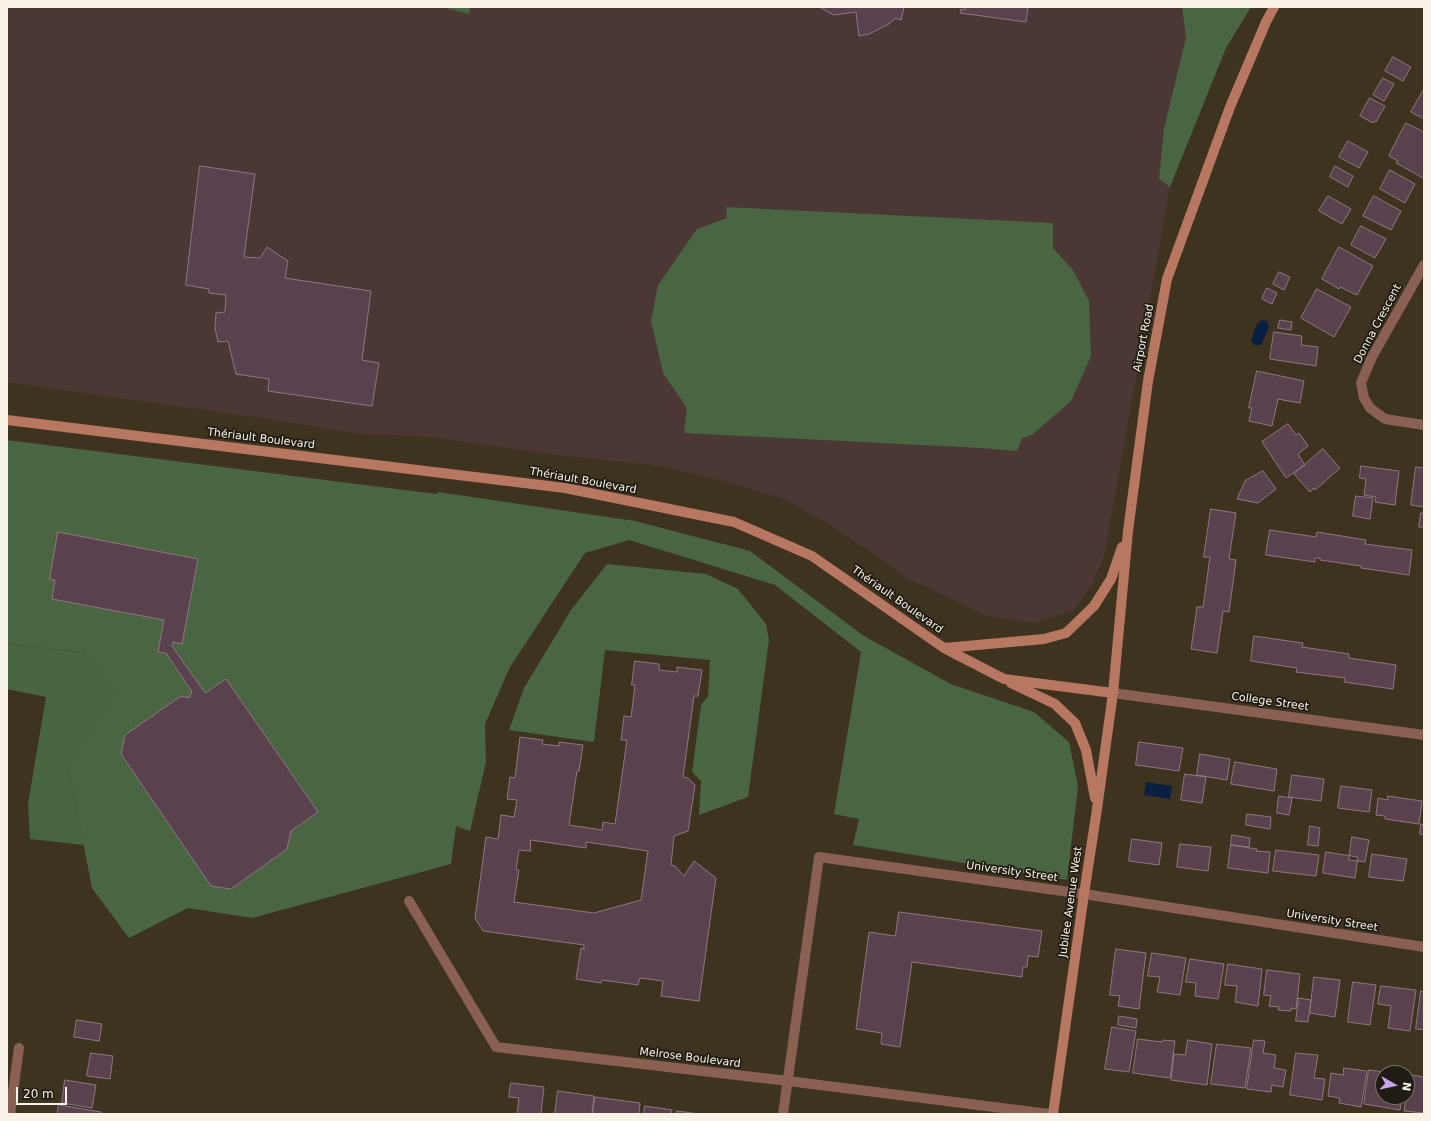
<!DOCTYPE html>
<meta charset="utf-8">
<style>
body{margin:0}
#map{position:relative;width:1431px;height:1121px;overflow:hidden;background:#3d331f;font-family:"DejaVu Sans",sans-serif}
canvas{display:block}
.frame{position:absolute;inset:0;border:8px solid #f9f2e6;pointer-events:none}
.north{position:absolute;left:1375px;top:1065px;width:40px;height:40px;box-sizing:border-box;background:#201c13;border:1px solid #777267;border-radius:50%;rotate:98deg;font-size:11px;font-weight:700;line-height:16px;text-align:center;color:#f9f2e6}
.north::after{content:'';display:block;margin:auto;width:14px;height:18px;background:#c8a6ef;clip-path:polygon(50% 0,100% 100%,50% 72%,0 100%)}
.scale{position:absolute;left:16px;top:1087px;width:51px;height:18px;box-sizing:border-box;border:2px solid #f9f2e6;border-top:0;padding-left:5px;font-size:12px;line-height:14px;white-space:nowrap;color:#f9f2e6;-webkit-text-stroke:3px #201c13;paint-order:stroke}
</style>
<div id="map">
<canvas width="1431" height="1121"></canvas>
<div class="frame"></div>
<div class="north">N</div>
<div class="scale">20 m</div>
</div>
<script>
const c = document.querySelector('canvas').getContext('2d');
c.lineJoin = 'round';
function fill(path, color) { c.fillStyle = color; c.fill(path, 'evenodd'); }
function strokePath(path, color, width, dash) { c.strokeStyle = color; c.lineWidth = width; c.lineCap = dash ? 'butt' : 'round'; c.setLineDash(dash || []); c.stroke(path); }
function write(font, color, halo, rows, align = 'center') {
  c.font = font + ' "DejaVu Sans",sans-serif'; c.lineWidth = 3.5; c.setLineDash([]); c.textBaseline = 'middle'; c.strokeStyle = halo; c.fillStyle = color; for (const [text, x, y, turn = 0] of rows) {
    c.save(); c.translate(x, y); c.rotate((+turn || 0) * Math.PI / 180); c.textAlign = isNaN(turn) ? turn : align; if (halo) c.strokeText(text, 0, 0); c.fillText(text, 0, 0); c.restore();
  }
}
fill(new Path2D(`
 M7,7H1182L1186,38L1164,128L1160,179L1170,187L1104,557L1093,583L1074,610L1035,623L987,616L905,577L870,551L824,521L781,498L728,482L661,466L558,455L449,440L436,437L358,434L282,421L7,382Z`), '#4b3734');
fill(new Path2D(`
 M442,7H470L469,14Z
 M1182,7H1251L1226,48L1170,187L1159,179L1164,128L1186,38Z
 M726,207L1053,223V248L1073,270L1089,301L1091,356L1071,401L1032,435L1022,438L1017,451L980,448L684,433L687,408L663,373L651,321L658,285L697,229L727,218Z
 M7,440L437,494L438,492L635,521L750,551L864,636L951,684L1034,712L1069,742L1078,786L1067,880L853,845L859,819L834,814L861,652L775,585L629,540L585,553L510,667L485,724L486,762L470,831L456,826L451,864L252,918L188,908L129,938L92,888L68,765L118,692L82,652L7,644Z
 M607,564L706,574L738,589L766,624L769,640L748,797L699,815L701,781L692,772L701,705L708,696L710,660L605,650L594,742L509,730L524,688L571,610Z`), '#496542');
fill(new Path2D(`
 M7,644L82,652L119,692L68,765L84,845L30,839L28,804L46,697L7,689Z`), '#47653f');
fill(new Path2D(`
 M1261,320L1267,321L1269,327L1261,345H1254L1251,340L1257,324Z
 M1146,782L1172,786L1170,799L1144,795Z`), '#092041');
const building = new Path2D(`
 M820,7H904L901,20L895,18L889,24L869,34L859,36L856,12L834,15Z
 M965,7H1028L1026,22L960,13L961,9L965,10Z
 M1393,57L1411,67L1403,81L1385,71Z
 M1383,78L1394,84L1384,101L1373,95Z
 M1424,89V119L1411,112Z
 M1370,98L1385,106L1376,122L1374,121L1373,123L1360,116Z
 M1406,123L1424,132V175L1423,178L1396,163L1398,161L1389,156Z
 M1348,141L1368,152L1359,168L1339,157Z
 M200,166L255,174L244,257L260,258L267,247L288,261L285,278L371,291L362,360L379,363L372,406L268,391L269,379L236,374L228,341L218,342L215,328L216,313L225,312L226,295L209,293V289L186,285Z
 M1335,166L1353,176L1348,187L1330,177Z
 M1390,170L1415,184L1405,203L1380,189Z
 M1328,196L1351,209L1342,224L1319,211Z
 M1374,196L1401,211L1391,230L1363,216Z
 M1361,226L1386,239L1375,258L1351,245Z
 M1339,247L1373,266L1357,295L1340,287L1339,289L1322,279Z
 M1279,272L1290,277L1284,290L1273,284Z
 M1267,288L1277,293L1272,304L1262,299Z
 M1317,289L1351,307L1334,337L1301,318Z
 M1280,320L1292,322L1291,330L1278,328Z
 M1274,332L1302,336L1301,345L1318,347L1316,366L1270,359Z
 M1257,371L1304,381L1300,403L1278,399L1272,426L1249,421L1252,408H1249Z
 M1288,424L1296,435L1299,433L1308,446L1298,454L1305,465L1286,478L1262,442Z
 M1323,449L1340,468L1315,490L1314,488L1310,492L1294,474Z
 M1361,466L1399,471L1395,505L1375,502L1376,497L1364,495L1366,479L1360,478Z
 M1416,467L1424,468V507L1411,505Z
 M1263,471L1276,489L1258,503L1237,499L1245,481Z
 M1356,496L1373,498L1370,519L1353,516Z
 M1211,509L1236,513L1229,559L1236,560L1229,612L1223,611L1217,653L1191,649L1197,607H1203L1210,557H1204Z
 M1421,513H1424V527H1419Z
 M1270,530L1316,537L1317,532L1366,540L1365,544L1412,550L1409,575L1361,568V566L1320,560V558H1315V562L1266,555Z
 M58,532L198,559L182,644L173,642L172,646L205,693L226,679L318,812L291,831L287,849L231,889L211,886L121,754L125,735L181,696L189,698L192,692L166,653L158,652L164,620L52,599L55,580L50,579Z
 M1254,636L1303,643L1302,647L1349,654V658L1396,665L1393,689L1344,682L1345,678L1296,672L1297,668L1251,661Z
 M635,661L659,664V670L677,672V667L702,670L698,696H694L683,777L688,778L695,785L688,831L674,836L671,865L675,866L684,876L694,861L716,878L699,1001L661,996L663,981L640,978L638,985L602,980L601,983L576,979L581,948L584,949V945L483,931L475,918L486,837L498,839L501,815L514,817L517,800L507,799L510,777L515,778L520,737L543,740L542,744L559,746V742L583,745L579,771H577L569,825L602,830L603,822L615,824L627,740H621L624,716L631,717L635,685H632ZM531,840L586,848V842L648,851L641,900L594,913L514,902L519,870H516L519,850L530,851Z
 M1139,742L1183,748L1179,771L1136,765Z
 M1200,754L1230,759L1227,780L1197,775Z
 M1235,762L1277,769L1274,791L1231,784Z
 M1185,774L1206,777L1202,803L1181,800Z
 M1292,775L1324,779L1321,801L1289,797Z
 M1341,786L1372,790L1369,812L1338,808Z
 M1279,796L1292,798L1289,815L1277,813Z
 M1388,796L1422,801L1419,824L1385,819V816L1376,815L1378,798L1387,800Z
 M1247,814L1271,817L1270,829L1246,825Z
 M1421,824L1424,825V835L1420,834Z
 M1310,826L1320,828L1318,846L1308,845Z
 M1232,835L1250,838L1249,847L1231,845Z
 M1352,837L1369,840L1365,862L1349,860Z
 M1132,839L1162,843L1159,865L1129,861Z
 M1180,844L1211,847L1208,871L1177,867Z
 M1231,845L1257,849L1256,851L1270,852L1268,873L1228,868Z
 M1276,850L1319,855L1316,876L1273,871Z
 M1326,852L1358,857L1355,878L1323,873Z
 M1372,854L1407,859L1403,881L1369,877Z
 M899,912L1042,931L1038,957L1028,956L1027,967H1023L1022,977L912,962L900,1047L881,1044L882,1033L856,1029L869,932L895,936Z
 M1116,949L1146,953L1139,1009L1118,1006L1120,996L1110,995Z
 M1152,953L1186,958L1180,995L1157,992L1160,977L1148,976Z
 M1190,959L1224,964L1218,999L1195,996L1196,983L1186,982Z
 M1228,964L1262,969L1258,1006L1235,1002L1237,986L1225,985Z
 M1267,970L1300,974L1296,1009L1291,1008V1011L1278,1010L1279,1007L1269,1006L1271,996L1264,995Z
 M1314,977L1340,980L1335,1017L1310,1013Z
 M1353,982L1376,985L1370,1025L1348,1022Z
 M1381,986L1416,990L1410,1031L1388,1028L1391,1006L1378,1004Z
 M1421,991L1424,992V1030L1416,1029Z
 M1299,998L1311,1000L1308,1022L1296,1021Z
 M1119,1016L1137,1019L1136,1028L1118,1025Z
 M77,1020L102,1024L99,1041L74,1037Z
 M1112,1027L1136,1031L1129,1072L1105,1069Z
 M1138,1039L1162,1042L1163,1040L1175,1041L1170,1078L1133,1073Z
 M1188,1040L1212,1044L1207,1085L1171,1080L1174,1054L1185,1055Z
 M1254,1040L1265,1041L1263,1053L1276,1055L1274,1068L1286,1070L1283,1087L1272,1085L1271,1092L1247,1089Z
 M1217,1044L1251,1048L1245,1088L1211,1084Z
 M91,1053L113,1056L110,1079L87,1076Z
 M1296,1053L1318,1055L1314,1078L1325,1079L1322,1100L1290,1095Z
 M1344,1068L1367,1071L1361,1107L1339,1103L1340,1098L1328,1096L1331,1073L1343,1075Z
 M1369,1070L1391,1073H1383V1097H1402L1400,1110L1364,1104Z
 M1413,1075L1424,1077V1113L1404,1111L1407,1093L1410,1094Z
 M65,1080L96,1085L92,1108L62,1103Z
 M511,1083L544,1087L541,1114H517L519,1098L509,1097Z
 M558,1091L594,1096L592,1114H555Z
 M595,1097L640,1103L639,1114H593Z
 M59,1105L101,1112V1114H57Z
 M645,1106L672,1110L671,1114H644Z
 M677,1111L699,1114H677Z`);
fill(building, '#59424d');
strokePath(building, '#907682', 1);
strokePath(new Path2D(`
 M1424,265L1372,357L1361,383L1364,398L1370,408L1385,419L1424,425
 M409,901L496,1047L788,1081L1049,1114
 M10,1114L19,1048
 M783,1114L819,857L1084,894L1424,947`), '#896051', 10);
strokePath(new Path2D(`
 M1113,693L1424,735`), '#896051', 10);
strokePath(new Path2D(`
 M7,420L565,488L734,522L812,556L944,648L1004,679L1113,693
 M944,648L1044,639L1066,633L1094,606L1111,579L1122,547
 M1011,683L1055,704L1075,723L1086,750L1095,798
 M1053,1114L1084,894L1097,809L1113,693L1128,531L1148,381L1167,279L1230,107L1266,22L1274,7`), '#b77760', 10);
write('11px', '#f9f2e6', '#201c13', [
 ["Donna Crescent",1378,324,-62],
 ["Airport Road",1144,338,-79],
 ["Thériault Boulevard",261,439,7],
 ["Thériault Boulevard",583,481,10],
 ["Thériault Boulevard",897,600,35],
 ["College Street",1270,702,8],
 ["University Street",1012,872,8],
 ["Jubilee Avenue West",1071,902,-82],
 ["University Street",1332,921,9],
 ["Melrose Boulevard",690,1058,7]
]);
</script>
